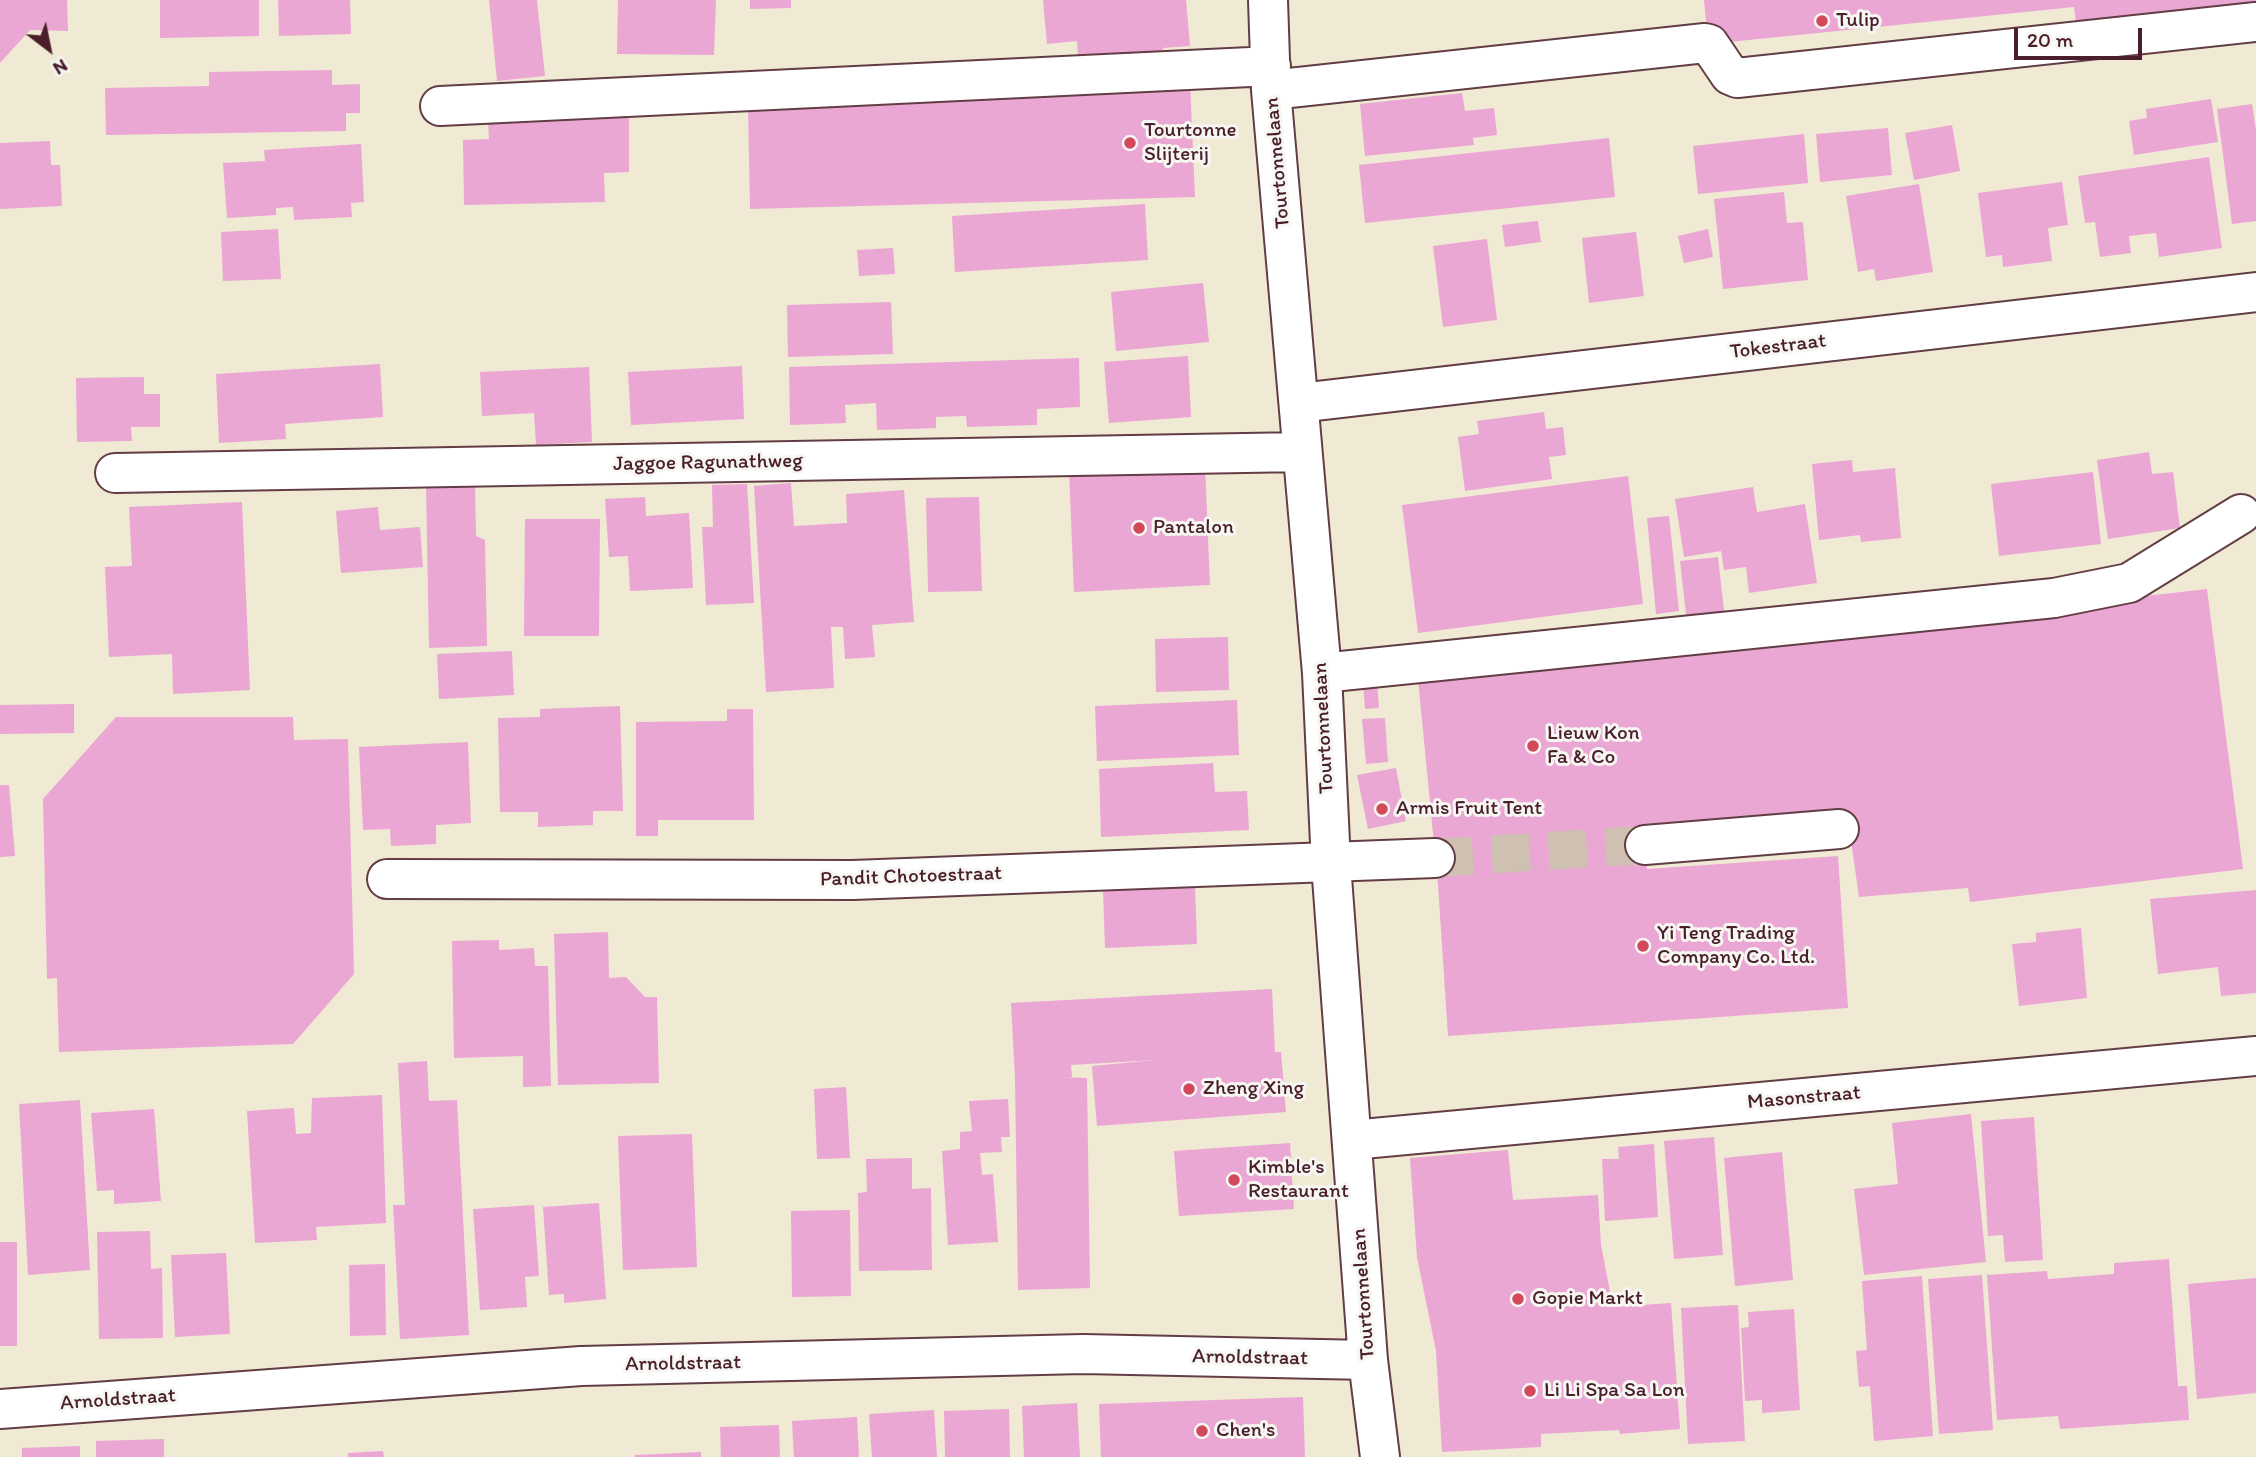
<!DOCTYPE html>
<style>
body{margin:0}
#map{position:relative;width:2256px;height:1457px;overflow:hidden;background:#f0e9d4;font-family:Itim,sans-serif}
canvas{display:block}
.north{position:absolute;left:14px;top:14px;width:70px;height:70px;-webkit-text-stroke:5px #f6f6f2;paint-order:stroke;rotate:148deg;font-size:19px;font-weight:700;line-height:28px;text-align:center;color:#4a1f2b}
.north::after{content:'';display:block;margin:auto;width:24px;height:32px;background:#4a1f2b;clip-path:polygon(50% 0,100% 100%,50% 72%,0 100%)}
.scale{position:absolute;left:2014px;top:28px;width:128px;height:32px;box-sizing:border-box;border:4px solid #4a1f2b;border-top:0;padding-left:9px;font-size:21px;line-height:24px;white-space:nowrap;color:#4a1f2b;-webkit-text-stroke:5px #f6f6f2;paint-order:stroke}
</style>
<div id="map">
<canvas width="2256" height="1457"></canvas>
<div class="north">N</div>
<div class="scale">20 m</div>
</div>
<script>
const c = document.querySelector('canvas').getContext('2d');
c.lineJoin = 'round';
function fill(path, color) { c.fillStyle = color; c.fill(path, 'evenodd'); }
function strokePath(path, color, width, dash) { c.strokeStyle = color; c.lineWidth = width; c.lineCap = dash ? 'butt' : 'round'; c.setLineDash(dash || []); c.stroke(path); }
function write(font, color, halo, rows, align = 'center') {
  c.font = font + ' Itim,sans-serif'; c.lineWidth = 6; c.setLineDash([]); c.textBaseline = 'middle'; c.strokeStyle = halo; c.fillStyle = color; for (const [text, x, y, turn = 0] of rows) {
    c.save(); c.translate(x, y); c.rotate((+turn || 0) * Math.PI / 180); c.textAlign = isNaN(turn) ? turn : align; if (halo) c.strokeText(text, 0, 0); c.fillText(text, 0, 0); c.restore();
  }
}
fill(new Path2D(`
 M0,0H67L68,31L30,30L0,63Z
 M160,0H259V36L160,38Z
 M278,0H350L351,34L279,36Z
 M489,0H537L545,76L497,81Z
 M618,0H716L714,55L617,54Z
 M750,0H791V8L750,9Z
 M1043,0H1186L1190,46L1163,48L1164,61L1079,70L1077,41L1047,44Z
 M1704,0H2256V12L2077,30L2074,7L1719,43L1707,32Z
 M332,70V85L360,84V113H346V131L106,135L105,88L209,86V72Z
 M1190,82L1195,197L750,209L748,107Z
 M1462,93L1465,111L1494,108L1497,135L1473,138L1474,145L1365,156L1360,104Z
 M2211,99L2218,142L2134,155L2129,121L2147,118L2146,109Z
 M2252,104L2256,130V221L2232,224L2217,109Z
 M629,117V172L604,173L605,202L464,205L463,140L489,139L488,120Z
 M1952,125L1960,171L1914,180L1905,133Z
 M1888,128L1892,175L1820,182L1816,134Z
 M1804,134L1808,183L1698,194L1693,146Z
 M1609,138L1615,197L1365,223L1359,165Z
 M50,141L51,165H60L62,206L0,209V143Z
 M361,144L364,202L351,203L352,217L294,220L293,207L276,208V215L227,218L223,163L265,161L264,150Z
 M2209,157L2222,248L2159,257L2156,233L2129,236L2131,253L2100,257L2095,222L2085,223L2078,176Z
 M2062,182L2068,225L2048,228L2052,261L2003,267L2002,255L1986,257L1978,193Z
 M1919,184L1933,272L1876,281L1874,269L1858,272L1846,196Z
 M1784,192L1787,223L1803,222L1808,280L1723,289L1714,199Z
 M1145,204L1148,260L955,272L952,216Z
 M1538,221L1541,242L1505,247L1502,225Z
 M278,229L281,279L223,281L221,232Z
 M1708,229L1713,257L1684,263L1678,236Z
 M1636,232L1644,296L1589,303L1582,238Z
 M1487,239L1497,320L1443,327L1433,246Z
 M893,248L895,274L859,276L857,250Z
 M1203,283L1209,342L1116,351L1111,292Z
 M891,302L893,354L788,357L787,305Z
 M1188,356L1191,417L1109,423L1104,362Z
 M1079,358L1080,407L1037,409V425L967,427L966,416L936,417V428L877,430L876,403L845,405L846,423L790,425L789,367Z
 M380,364L383,417L285,424L286,439L219,443L216,374Z
 M742,366L744,419L631,425L628,372Z
 M589,367L592,442L536,445L534,413L482,416L480,372Z
 M144,377V394H160V427H131L132,441L77,442L76,378Z
 M1544,412L1546,429L1563,427L1566,455L1549,457L1552,479L1465,491L1458,437L1479,434L1477,421Z
 M2149,452L2152,474L2173,472L2180,528L2108,539L2097,460Z
 M1852,460L1853,472L1895,468L1901,538L1861,542L1860,535L1819,540L1812,464Z
 M1205,465L1210,585L1074,592L1069,471Z
 M2093,472L2101,544L1999,556L1991,484Z
 M1628,476L1643,604L1418,633L1402,505Z
 M791,483L794,526L847,523L846,494L904,490L914,622L872,625L875,657L845,659L843,627H831L834,688L766,692L754,486Z
 M747,484L754,603L706,605L702,527H713L712,485Z
 M475,485L476,536L485,540L487,646L429,648L426,486Z
 M1753,487L1757,512L1805,504L1817,583L1749,593L1746,567L1724,570L1721,551L1684,557L1675,499Z
 M645,497L646,516L689,513L693,588L630,591L628,556L609,557L605,499Z
 M979,497L982,591L928,592L926,498Z
 M242,502L250,690L173,694L172,654L109,657L105,567L132,566L129,507Z
 M378,507L380,530L420,527L423,567L341,573L336,511Z
 M1669,516L1679,611L1656,614L1647,518Z
 M525,519H600L599,636H524Z
 M1718,557L1725,619L1687,623L1680,561Z
 M2207,589L2243,869L1970,902L1968,888L1859,897L1847,813L1645,845L1647,869L1838,856L1848,1008L1448,1036L1438,885L1418,679Z
 M1228,637L1229,690L1156,692L1155,639Z
 M512,651L514,695L439,699L437,654Z
 M1377,681L1379,708L1365,709L1363,683Z
 M1237,700L1239,755L1097,761L1095,706Z
 M74,704V733L0,734V705Z
 M620,706L623,811H593V825L538,827V812H500L498,718L540,717V709Z
 M727,709H753L754,820H658V836H636V722L727,721Z
 M116,717H293L294,740L348,739L354,974L293,1044L59,1052L57,978L47,979L43,799Z
 M1385,718L1388,762L1366,764L1362,719Z
 M468,742L471,823L436,825V844L391,846L390,829L363,830L359,747Z
 M1213,763L1215,792L1247,791L1249,830L1101,837L1099,769Z
 M1396,768L1406,821L1368,829L1357,775Z
 M0,785H9L15,856L0,857Z
 M1195,886L1197,944L1105,948L1103,890Z
 M2256,890V993L2221,996L2218,967L2158,974L2150,899Z
 M2081,928L2087,998L2019,1006L2012,944L2036,942V933Z
 M608,932L609,978L626,977L645,997H657L659,1083L558,1085L554,934Z
 M499,940V950L534,948L535,966H548L551,1086L523,1087V1056L454,1058L452,941Z
 M1272,989L1275,1052H1281L1286,1112L1097,1126L1092,1066L1156,1060L1071,1065L1072,1077H1058L1087,1078L1090,1288L1018,1290L1015,1078L1011,1003Z
 M427,1061L429,1101L457,1100L469,1335L400,1339L393,1205H405L398,1063Z
 M846,1087L850,1158L817,1159L814,1089Z
 M382,1095L386,1223L316,1227L317,1240L255,1243L247,1111L294,1108L296,1134L311,1133L312,1098Z
 M1008,1099L1010,1137H1001L1002,1152L980,1153L982,1175L993,1174L998,1242L948,1245L942,1151L960,1149V1132L972,1131L969,1101Z
 M80,1100L90,1270L28,1275L19,1104Z
 M154,1109L161,1201L114,1204V1190L97,1191L91,1113Z
 M1971,1114L1986,1262L1864,1275L1854,1189L1898,1184L1892,1123Z
 M2034,1117L2043,1260L2005,1262L2003,1235L1988,1236L1981,1121Z
 M692,1134L697,1267L623,1270L618,1136Z
 M1714,1137L1723,1255L1674,1259L1664,1141Z
 M1290,1143L1294,1209L1179,1216L1174,1151Z
 M1654,1144L1658,1217L1605,1221L1602,1159H1619L1618,1147Z
 M1508,1150L1513,1200L1598,1195L1601,1245L1613,1307L1671,1303L1680,1429L1620,1434L1619,1430L1541,1434V1447L1442,1452L1436,1351L1417,1257L1410,1158Z
 M1782,1152L1793,1280L1735,1286L1724,1158Z
 M912,1158V1189L931,1188L932,1270L859,1271L858,1193L867,1192L866,1159Z
 M599,1203L606,1299L564,1303V1294L549,1295L543,1207Z
 M534,1205L539,1276L525,1277L527,1307L480,1310L473,1209Z
 M850,1210L851,1296L792,1297L791,1211Z
 M150,1231L151,1269L162,1268L163,1338L99,1339L97,1232Z
 M0,1242H17V1346H0Z
 M226,1253L230,1334L175,1337L171,1255Z
 M2169,1259L2178,1386H2187L2189,1420L2060,1429L2058,1416L1997,1420L1987,1275L2047,1271L2048,1279L2114,1274V1263Z
 M385,1264L386,1335L350,1336L349,1265Z
 M1982,1275L1993,1430L1939,1434L1928,1279Z
 M1922,1276L1933,1436L1874,1441L1870,1386L1859,1387L1856,1351L1867,1350L1862,1281Z
 M2256,1278V1393L2197,1399L2188,1284Z
 M1738,1305L1745,1441L1688,1444L1681,1308Z
 M1794,1309L1800,1410L1762,1413V1400L1745,1401L1741,1328L1749,1327L1748,1312Z
 M1303,1397L1305,1457H1101L1099,1404Z
 M1077,1403L1080,1457H1024L1022,1406Z
 M1009,1409L1010,1457H945L944,1411Z
 M934,1410L937,1457H872L869,1414Z
 M857,1417L859,1457H794L792,1421Z
 M779,1425L780,1457H721L720,1427Z
 M164,1439V1457H96V1441Z
 M80,1446V1457H22V1448Z
 M383,1451L384,1457H348V1453Z
 M701,1452V1457H635V1455Z`), '#eaa7d3');
strokePath(new Path2D(`
 M1435,858L1645,845`), '#cfc1b2', 38, [38, 19]);
const minor = new Path2D(`
 M1268,0L1271,90L1322,673L1331,864L1368,1360L1380,1457
 M1271,90L1705,43L1709,44L1730,75L1737,78L2256,22
 M440,106L1271,66
 M1299,403L2256,292
 M115,473L1301,452
 M1322,673L2054,598L2129,583L2241,514
 M1645,845L1839,829
 M387,879L853,880L1435,858
 M1352,1140L2256,1056
 M0,1409L581,1366L1083,1354L1368,1360`);
strokePath(minor, '#633d44', 42);
strokePath(minor, '#fff', 38);
for (const [x, y, r, color] of [
 [1822,21,7,"#d1495b"],
 [1130,143,7,"#d1495b"],
 [1139,528,7,"#d1495b"],
 [1533,746,7,"#d1495b"],
 [1382,809,7,"#d1495b"],
 [1643,946,7,"#d1495b"],
 [1189,1089,7,"#d1495b"],
 [1234,1180,7,"#d1495b"],
 [1518,1299,7,"#d1495b"],
 [1530,1391,7,"#d1495b"],
 [1202,1431,7,"#d1495b"]
]) { const dot = new Path2D(); dot.arc(x, y, r, 0, 2 * Math.PI); c.fillStyle = color; c.fill(dot); strokePath(dot, '#f6f6f2', 2.5); }
write('21px', '#4a1f2b', '#f6f6f2', [
 ["Tulip",1836,21],
 ["Tourtonne",1144,131],
 ["Slijterij",1144,155],
 ["Pantalon",1153,528],
 ["Lieuw Kon",1547,734],
 ["Fa & Co",1547,758],
 ["Armis Fruit Tent",1396,809],
 ["Yi Teng Trading",1657,934],
 ["Company Co. Ltd.",1657,958],
 ["Zheng Xing",1203,1089],
 ["Kimble's",1248,1168],
 ["Restaurant",1248,1192],
 ["Gopie Markt",1532,1299],
 ["Li Li Spa Sa Lon",1544,1391],
 ["Chen's",1216,1431]
], 'left');
write('21px', '#4a1f2b', '#f6f6f2', [
 ["Tourtonnelaan",1278,163,-95],
 ["Tokestraat",1778,347,-7],
 ["Jaggoe Ragunathweg",708,463,-1],
 ["Tourtonnelaan",1324,728,-93],
 ["Pandit Chotoestraat",911,877,-2],
 ["Masonstraat",1804,1098,-5],
 ["Tourtonnelaan",1364,1294,-94],
 ["Arnoldstraat",1250,1358,1],
 ["Arnoldstraat",683,1364,-1],
 ["Arnoldstraat",118,1400,-4]
]);
</script>
